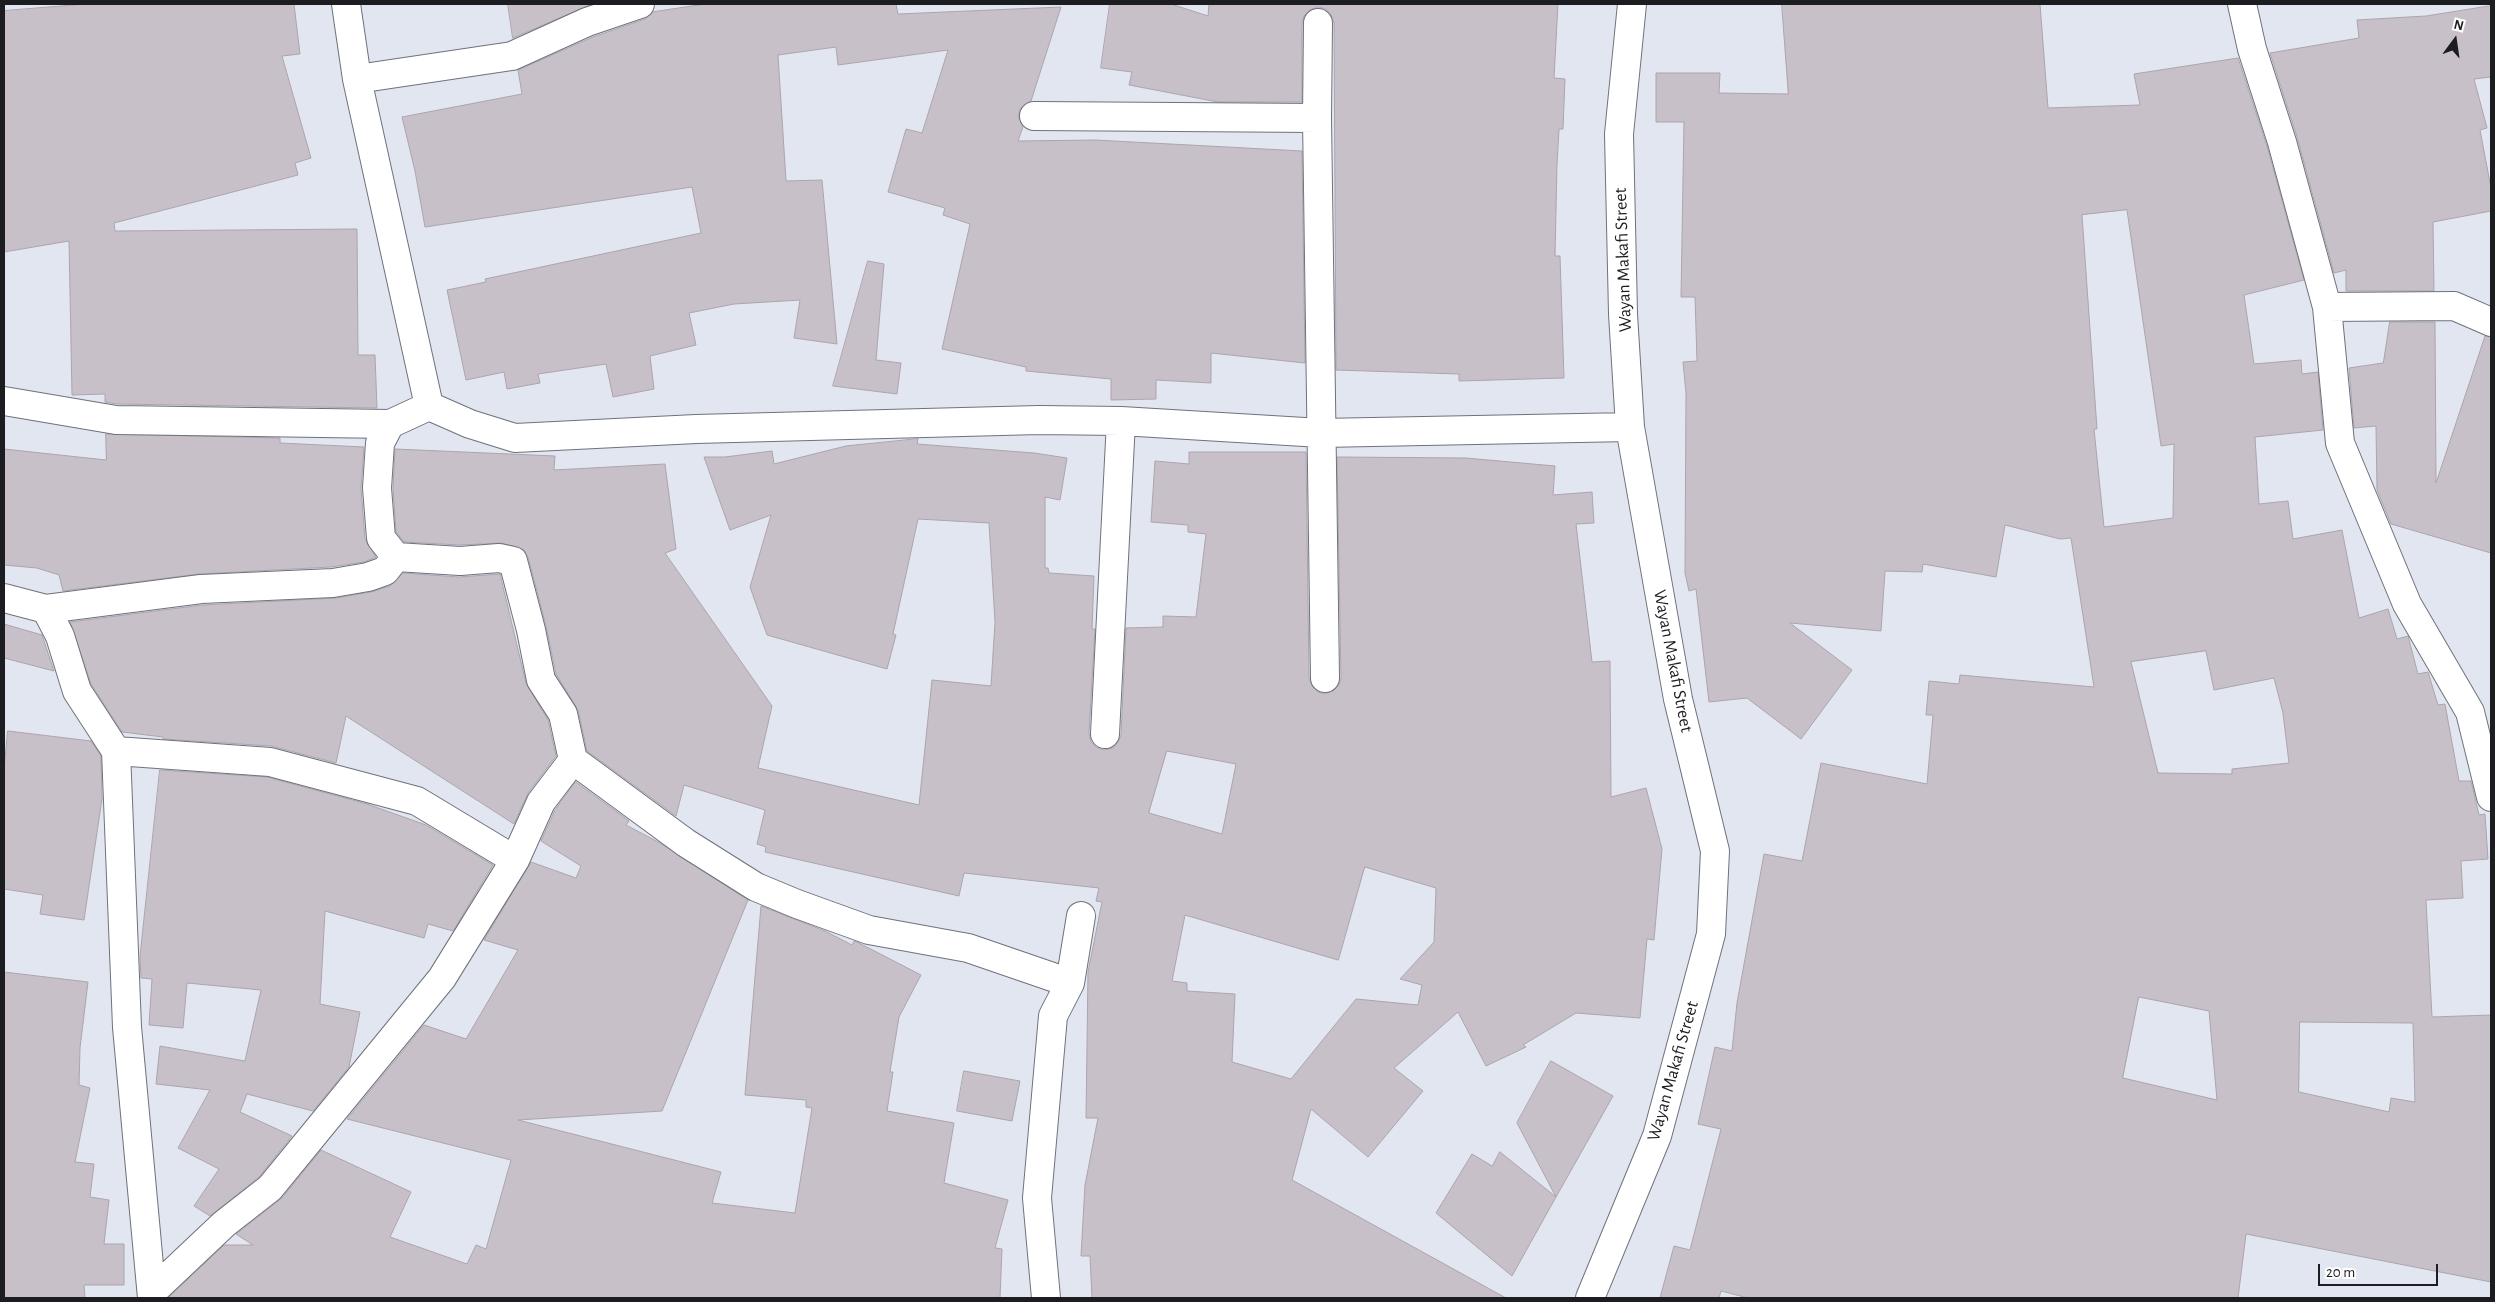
<!DOCTYPE html>
<style>
body{margin:0}
#map{position:relative;width:2495px;height:1302px;overflow:hidden;background:#e1e6f1;font-family:"Alegreya Sans",sans-serif}
canvas{display:block}
.frame{position:absolute;inset:0;border:5px solid #1c1d21;pointer-events:none}
.north{position:absolute;left:2430px;top:15px;width:50px;height:50px;-webkit-text-stroke:4px #fff;paint-order:stroke;rotate:14deg;font-size:14px;font-weight:700;line-height:20px;text-align:center;color:#1c1d21}
.north::after{content:'';display:block;margin:auto;width:18px;height:22px;background:#1c1d21;clip-path:polygon(50% 0,100% 100%,50% 72%,0 100%)}
.scale{position:absolute;left:2318px;top:1264px;width:120px;height:22px;box-sizing:border-box;border:2px solid #1c1d21;border-top:0;padding-left:6px;font-size:15px;line-height:18px;white-space:nowrap;color:#1c1d21;-webkit-text-stroke:4px #fff;paint-order:stroke}
</style>
<div id="map">
<canvas width="2495" height="1302"></canvas>
<div class="frame"></div>
<div class="north">N</div>
<div class="scale">20 m</div>
</div>
<script>
const c = document.querySelector('canvas').getContext('2d');
c.lineJoin = 'round';
function fill(path, color) { c.fillStyle = color; c.fill(path, 'evenodd'); }
function strokePath(path, color, width, dash) { c.strokeStyle = color; c.lineWidth = width; c.lineCap = dash ? 'butt' : 'round'; c.setLineDash(dash || []); c.stroke(path); }
function write(font, color, halo, rows, align = 'center') {
  c.font = font + ' "Alegreya Sans",sans-serif'; c.lineWidth = 4.5; c.setLineDash([]); c.textBaseline = 'middle'; c.strokeStyle = halo; c.fillStyle = color; for (const [text, x, y, turn = 0] of rows) {
    c.save(); c.translate(x, y); c.rotate((+turn || 0) * Math.PI / 180); c.textAlign = isNaN(turn) ? turn : align; if (halo) c.strokeText(text, 0, 0); c.fillText(text, 0, 0); c.restore();
  }
}
const building = new Path2D(`
 M86,4H294L300,54L282,56L311,158L295,163L298,175L114,223L115,231L357,229L358,355H375L377,408L117,404L105,402V394L72,395L69,241L4,252V11Z
 M508,4H592L513,38Z
 M706,4H896L898,14L1061,7L1031,101L1020,109L1018,116L1023,127L1018,141L1095,140L1302,151L1305,363L1211,353V383L1156,380V399L1111,400V379L1026,371V367L942,349L970,224L943,215L945,208L888,192L906,129L922,133L948,50L838,65L836,47L778,55L786,181L822,180L837,344L794,338L800,300L734,304L689,313L696,345L650,356L654,389L613,397L606,364L538,374L540,383L507,389L504,372L466,380L447,290L486,282L485,279L701,233L692,187L425,227L415,171L402,117L522,94L518,70L593,37L645,19L653,12Z
 M1110,4H1171L1208,16L1209,4H1558L1554,78L1565,79L1563,129H1559L1557,164L1555,256H1560L1564,378L1459,381V374L1336,370L1334,23L1331,15L1326,9L1318,7L1310,10L1304,16L1302,23V102H1218L1129,85L1132,72L1101,68Z
 M1782,4H2040L2048,108L2140,105L2134,74L2238,58L2267,146L2304,280L2244,295L2254,364L2301,360L2302,374L2318,372L2323,430L2255,437L2259,504L2288,501L2293,539L2342,530L2359,618L2388,609L2397,639L2408,636L2418,674L2428,672L2438,705L2445,704L2459,781H2471L2479,815L2485,814L2488,859L2461,861L2463,898L2426,900L2432,1017L2491,1015V1282L2246,1234L2238,1298H1748L1721,1291L1719,1298H1660L1674,1246L1690,1250L1721,1129L1698,1124L1715,1047L1732,1051L1737,1003L1764,854L1802,861L1821,763L1927,784L1933,715H1926L1929,681L1959,684L1960,675L2094,687L2071,538L2060,539L2005,525L1996,577L1923,564L1922,572L1885,571L1881,631L1790,623L1852,670L1801,739L1747,698L1709,702L1696,589L1689,591L1685,573L1686,393L1683,362L1697,361L1695,297H1681L1684,122H1656V73H1720L1719,93L1788,94ZM2127,210L2161,446L2174,444L2173,518L2104,527L2094,429H2097L2082,215ZM2206,651L2214,690L2274,678L2283,713L2289,763L2232,769V774L2158,773L2131,662ZM2139,997L2209,1011L2217,1100L2123,1078ZM2300,1022L2413,1023L2415,1102L2391,1098L2389,1112L2299,1092Z
 M2491,6V77L2474,79L2487,128L2480,130L2491,188V211L2433,222L2434,291H2346V270L2334,273L2297,137L2270,53L2359,38L2357,20L2426,16Z
 M868,261L884,264L876,360L901,363L897,394L833,386Z
 M2390,322H2435L2436,483L2485,336L2491,337V553L2391,524L2377,490L2376,426L2354,428L2349,368L2383,363Z
 M106,434L280,438V443L364,447L361,489L365,539L376,557L364,562L331,567L199,574L63,591L59,575L37,568L4,565V449L106,460Z
 M918,439L917,444L1034,453L1067,458L1060,500L1045,497V568H1048L1049,573L1094,576L1092,629H1095L1089,733L1091,742L1096,747L1104,750L1113,748L1118,742L1121,735L1126,628L1163,627V616L1196,617L1206,534L1188,532V525L1151,522L1155,461L1189,464V452H1306L1309,678L1312,686L1318,692L1325,694L1333,691L1339,685L1341,678L1337,457L1466,458L1555,466L1553,495L1592,492L1594,523L1576,524L1592,662L1610,661L1611,797L1646,788L1662,849L1654,940L1647,939L1640,1018L1576,1013L1523,1045L1526,1047L1486,1066L1458,1012L1394,1068L1423,1091L1368,1157L1311,1109L1292,1180L1506,1298H1092L1090,1256H1081L1085,1185L1098,1118H1086L1088,972L1102,902L1096,901L1099,888L964,873L959,896L765,852L766,847L757,844L765,810L684,785L676,816L587,751L578,710L556,674L546,626L528,557L524,550L502,543L460,545L404,542L396,532L393,488L395,449L555,456L554,470L665,464L676,549L665,553L772,706L758,768L919,805L932,680L991,686L995,622L989,523L918,519L893,634L896,635L887,669L767,635L750,587L771,515L730,530L704,457H725L772,451L774,464L846,446ZM1167,751L1236,764L1222,834L1149,813ZM1365,867L1436,888L1434,942L1400,979L1422,985L1418,1005L1356,999L1291,1079L1232,1062L1235,994L1187,991V983L1172,981L1185,915L1338,960Z
 M403,573L459,577L500,574L526,683L548,720L556,756L528,793L514,824L346,716L336,763L271,746L163,739V737L122,732L91,684L70,622L202,605L336,598L371,592L390,586Z
 M4,624L42,635L54,671L4,658Z
 M8,731L91,741L101,756L102,799L84,920L40,914L43,895L4,889V770Z
 M160,770L267,777L367,804L426,825L493,865L453,931L428,924L424,938L325,911L320,1004L360,1012L349,1067L313,1111L247,1094L240,1112L292,1136L259,1177L210,1216L194,1206L219,1169L178,1148L210,1090L156,1084L160,1046L245,1061L261,990L187,983L183,1028L149,1025L152,979L141,978L140,957Z
 M576,782L629,821L626,825L660,843L748,900L662,1111L518,1120L721,1172L712,1203L795,1213L812,1108L806,1107V1100L745,1095L761,906L825,931L852,945L854,941L859,943L921,975L899,1017L890,1072H893L887,1111L954,1123L944,1183L1008,1200L995,1248L1002,1249L1000,1298H168L224,1245H253L236,1234L282,1198L321,1150L411,1192L390,1237L467,1264L476,1245L486,1249L511,1160L347,1119L424,1025L466,1039L518,950L484,940L531,862L576,878L581,866L541,841L555,810Z
 M4,972L88,982L80,1048L79,1085L90,1088L75,1162L94,1164L90,1197L109,1200L104,1244H124V1285H84L85,1298H4Z
 M1551,1061L1613,1096L1556,1197L1517,1123Z
 M964,1071L1020,1081L1012,1121L957,1111Z
 M1500,1152L1556,1197L1512,1276L1436,1213L1472,1154L1492,1166Z`);
fill(building, '#c8c0c9');
strokePath(building, '#aca4ad', 1);
const minor = new Path2D(`
 M346,4L357,79L429,406
 M2242,4L2252,49L2282,142L2327,307L2340,443L2407,604L2470,712L2491,797
 M1318,23L1317,118L1325,678
 M357,79L512,56L587,22L640,4
 M1034,116L1317,118
 M2327,307L2454,306L2491,322
 M4,401L116,420L390,424
 M4,598L46,609L201,589L333,583L368,577L385,571L396,557
 M46,609L60,636L77,691L116,751L127,1027L152,1298
 M1105,734L1121,421
 M116,751L270,762L417,801L515,860
 M1070,983L1081,916
 M153,1291L224,1224L270,1188L442,978L515,860L541,802L573,760
 M1046,1298L1037,1198L1053,1016L1070,983L968,948L869,930L797,904L756,887L686,843L573,760L563,714L541,680L531,630L513,561L499,558L460,561L396,557L381,538L377,488L380,443L390,424L429,406L470,424L515,438L696,429L1039,420L1121,421L1321,433L1630,427
 M1590,1298L1657,1136L1711,934L1715,851L1678,699L1630,427L1623,314L1619,134L1632,4`);
strokePath(minor, '#6e727b', 30);
strokePath(minor, '#fff', 28);
write('18px', '#1c1d21', '#fff', [
 ["Wayan Makafi Street",1623,260,-92],
 ["Wayan Makafi Street",1673,661,79],
 ["Wayan Makafi Street",1673,1071,-74]
]);
</script>
